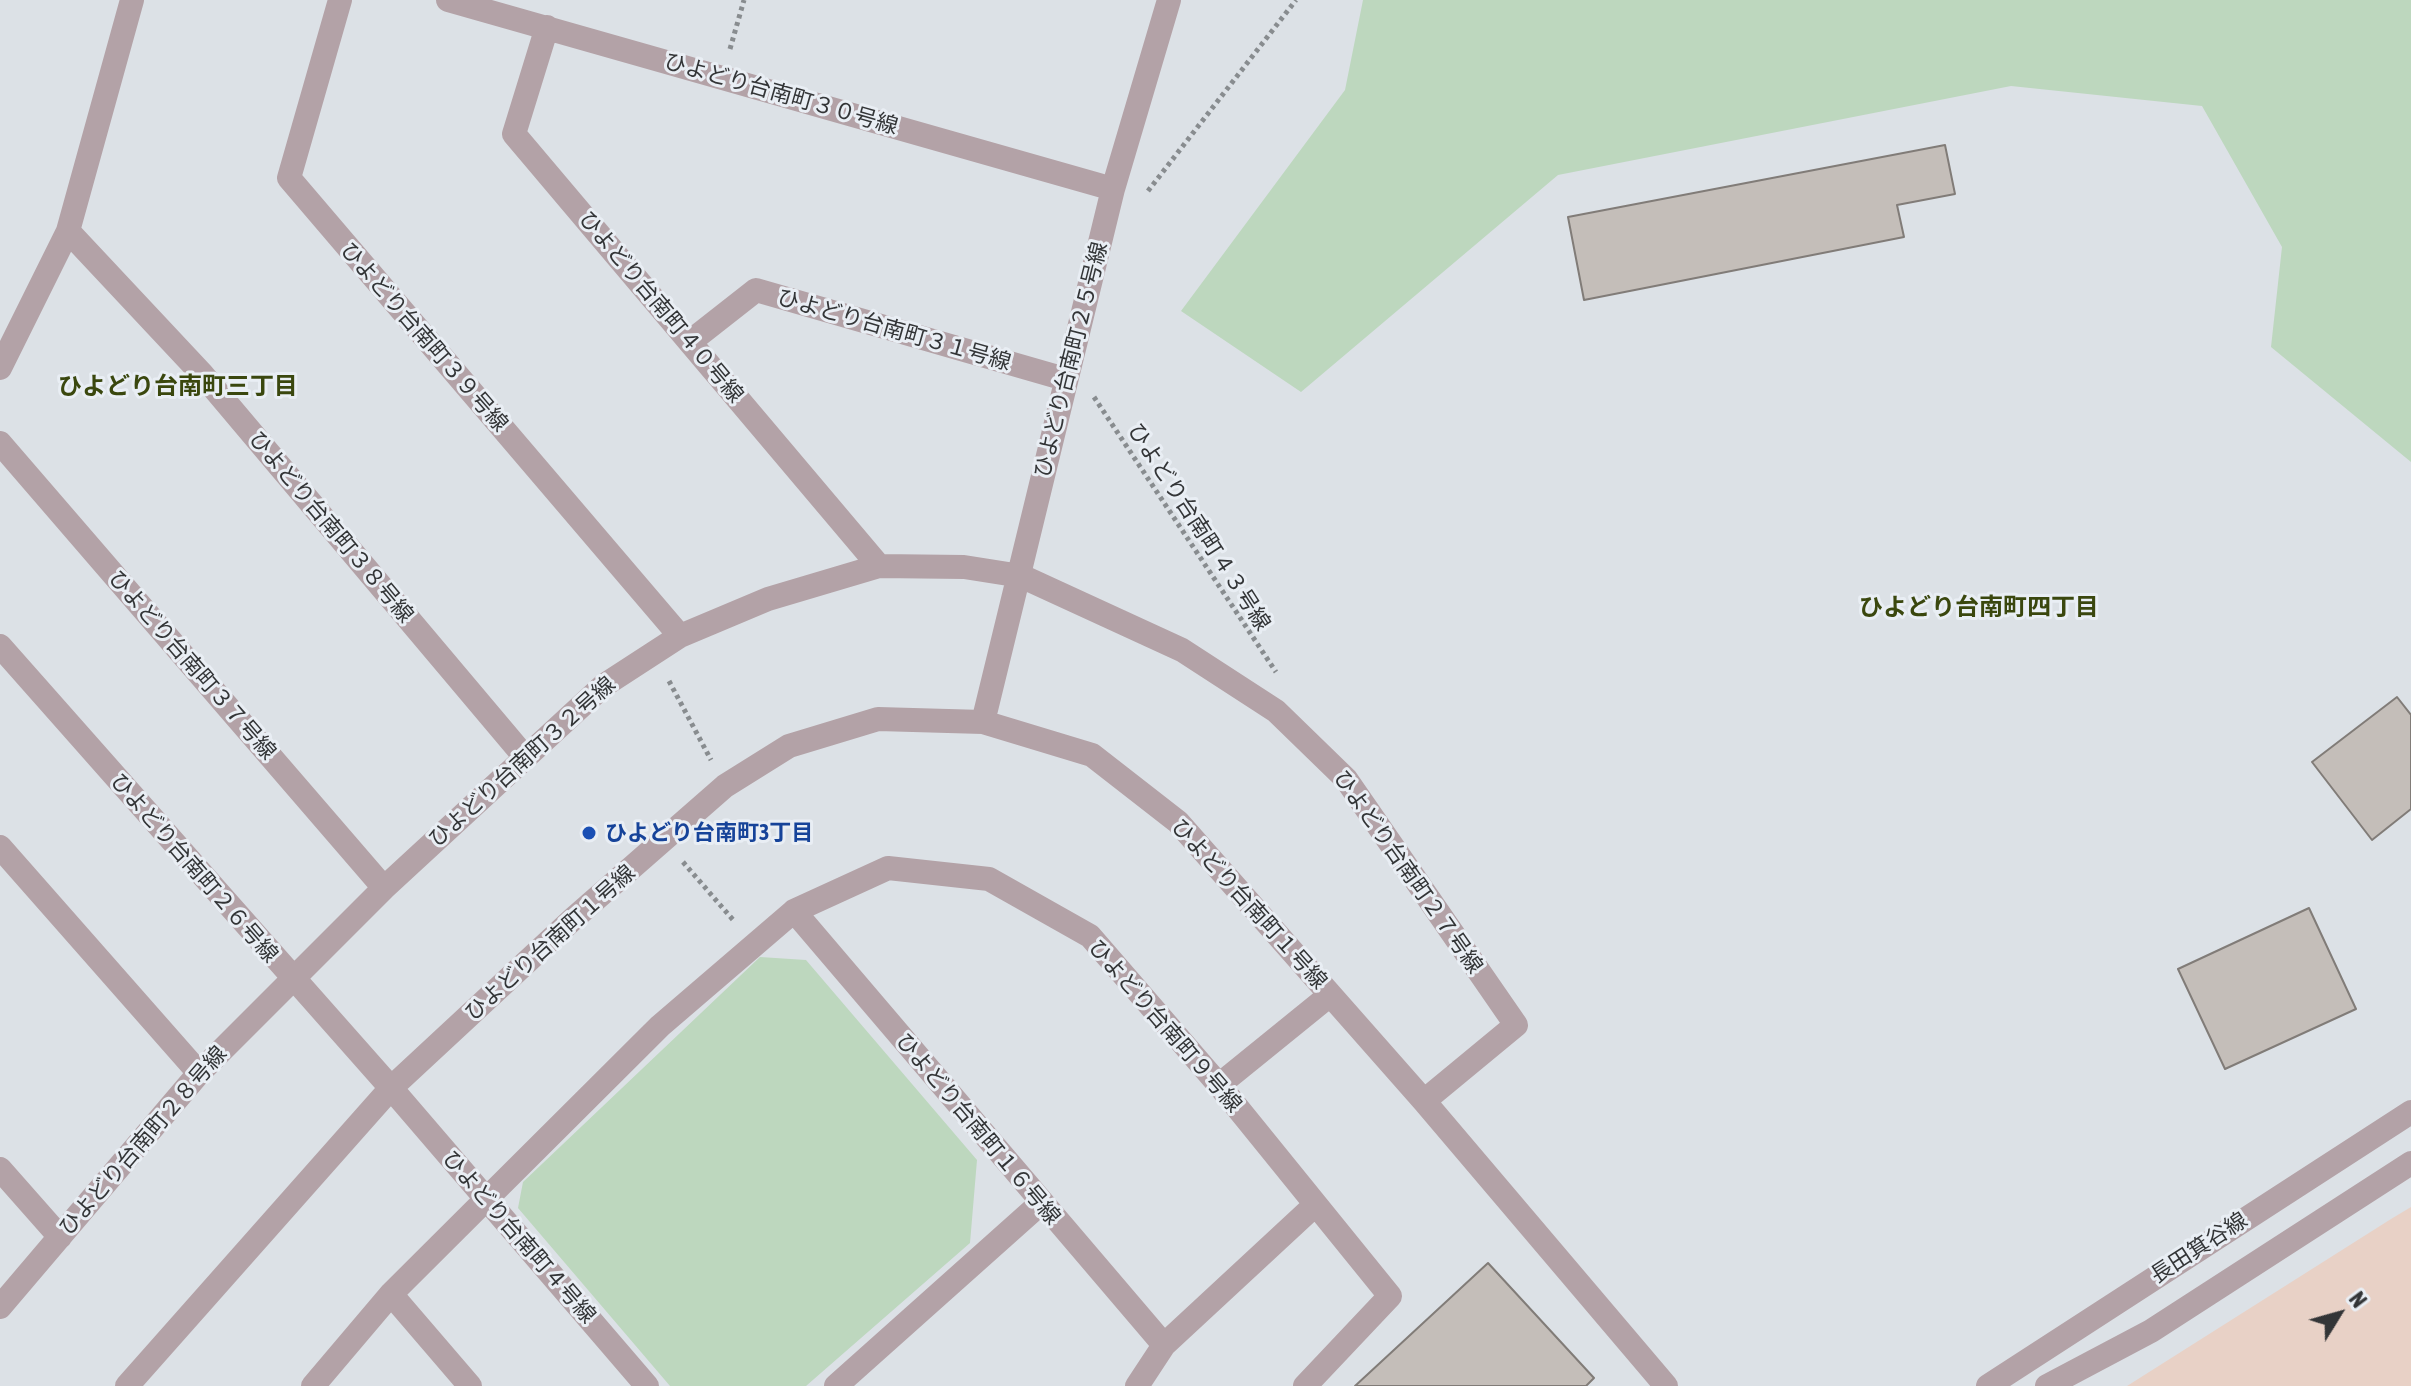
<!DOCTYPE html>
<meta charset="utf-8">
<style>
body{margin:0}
#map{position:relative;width:2411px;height:1386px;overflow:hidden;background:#dce1e6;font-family:"Asap Condensed",sans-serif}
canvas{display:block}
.north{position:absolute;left:2299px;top:1274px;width:80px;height:80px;-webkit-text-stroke:6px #e9eef4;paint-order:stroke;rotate:53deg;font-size:22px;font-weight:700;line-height:32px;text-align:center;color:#333537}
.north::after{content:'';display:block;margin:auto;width:28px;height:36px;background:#333537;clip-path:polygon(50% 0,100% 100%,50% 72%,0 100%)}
</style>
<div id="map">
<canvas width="2411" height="1386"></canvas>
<div class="north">N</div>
</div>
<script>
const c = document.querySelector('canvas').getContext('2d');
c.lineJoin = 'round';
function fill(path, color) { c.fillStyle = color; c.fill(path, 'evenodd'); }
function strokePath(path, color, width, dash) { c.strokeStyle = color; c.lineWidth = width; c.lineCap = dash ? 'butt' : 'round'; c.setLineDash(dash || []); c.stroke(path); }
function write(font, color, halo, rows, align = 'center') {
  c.font = font + ' "Asap Condensed","Noto Sans JP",sans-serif'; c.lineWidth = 6; c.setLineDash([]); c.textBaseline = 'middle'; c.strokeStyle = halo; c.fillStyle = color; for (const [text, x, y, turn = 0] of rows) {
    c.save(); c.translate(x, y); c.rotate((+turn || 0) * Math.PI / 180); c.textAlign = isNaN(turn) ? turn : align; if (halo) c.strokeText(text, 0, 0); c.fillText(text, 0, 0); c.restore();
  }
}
fill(new Path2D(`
 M2411,1207V1386H2127L2391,1219Z`), '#e8d1c6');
fill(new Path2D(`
 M1363,0H2411V462L2271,347L2282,247L2202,106L2011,86L1558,175L1301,392L1181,311L1345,90Z
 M760,957L806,960L977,1160L970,1243L806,1386H670L518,1208L523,1182Z`), '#bdd7be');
const building = new Path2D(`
 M1945,145L1955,194L1897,205L1904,237L1584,300L1568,217Z
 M2397,697L2411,715V809L2372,840L2312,762Z
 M2309,908L2356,1009L2225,1069L2178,969Z
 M1488,1263L1594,1378L1586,1386H1355Z`);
fill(building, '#c4beb9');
strokePath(building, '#817c78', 2);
strokePath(new Path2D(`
 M730,49L744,0
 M1148,191L1296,0
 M1094,397L1276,672
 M669,681L711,760
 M683,862L734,921`), '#888c8f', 5, [4, 4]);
strokePath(new Path2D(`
 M340,0L289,178L680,636
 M448,0L1113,189
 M547,27L514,134L879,566
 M68,231L202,374L524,756
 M691,341L756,290L1065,379
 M0,368L68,231L132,0
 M0,443L384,888
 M0,646L391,1088L647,1386
 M983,722L1113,189L1169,0
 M0,847L199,1073
 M794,911L1164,1345
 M1219,1085L1330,995
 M0,1169L60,1237
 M391,1294L470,1386
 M0,1307L199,1073L384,888L603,686L680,636L768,599L879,566L964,567L1021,576L1182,650L1276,711L1346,779L1516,1025L1424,1101
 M127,1386L391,1088L573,919L725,786L789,746L878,719L983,722L1092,755L1178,822L1424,1101L1666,1386
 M313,1386L391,1294L660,1026L794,911L888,868L989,879L1090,936L1219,1085L1390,1296L1305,1386
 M836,1386L1041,1203
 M1137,1386L1164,1345L1315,1205
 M1988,1386L2411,1112
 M2047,1386L2151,1331L2411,1163`), '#b3a2a7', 24);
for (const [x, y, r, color] of [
 [589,833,8,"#1a4fb4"]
]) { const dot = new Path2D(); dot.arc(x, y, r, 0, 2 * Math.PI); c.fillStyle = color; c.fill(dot); strokePath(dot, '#e9eef4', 3); }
write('22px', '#333537', '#e9eef4', [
 ["ひよどり台南町３０号線",781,94,16],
 ["ひよどり台南町４０号線",661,307,50],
 ["ひよどり台南町３１号線",894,330,16],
 ["ひよどり台南町３９号線",424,337,49],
 ["ひよどり台南町２５号線",1071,360,-76],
 ["ひよどり台南町３８号線",331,527,50],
 ["ひよどり台南町４３号線",1199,527,57],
 ["ひよどり台南町３７号線",192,665,49],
 ["ひよどり台南町３２号線",522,762,-42],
 ["ひよどり台南町２６号線",194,868,49],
 ["ひよどり台南町２７号線",1408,872,55],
 ["ひよどり台南町１号線",1249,904,48],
 ["ひよどり台南町１号線",550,943,-42],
 ["ひよどり台南町９号線",1165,1026,49],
 ["ひよどり台南町１６号線",978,1129,50],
 ["ひよどり台南町２８号線",143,1141,-49],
 ["ひよどり台南町４号線",519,1237,49],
 ["長田箕谷線",2199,1248,-33]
]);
write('bold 22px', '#164399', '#e9eef4', [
 ["ひよどり台南町3丁目",605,833]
], 'left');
write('bold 24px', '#3a470e', '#e9eef4', [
 ["ひよどり台南町三丁目",178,386],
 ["ひよどり台南町四丁目",1979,607]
]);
</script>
